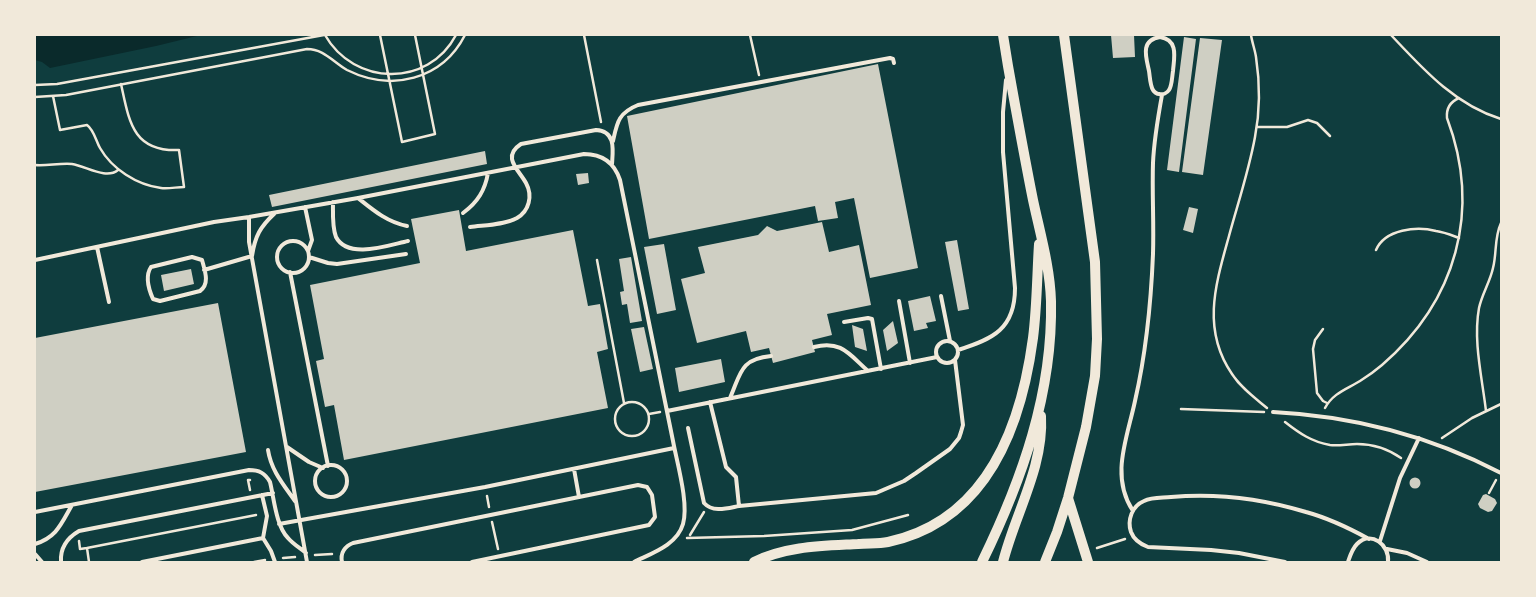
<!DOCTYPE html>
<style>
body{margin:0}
#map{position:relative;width:1536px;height:597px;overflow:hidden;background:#0f3d3e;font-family:"Archivo Narrow",sans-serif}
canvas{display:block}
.frame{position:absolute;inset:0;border:36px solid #f1e9da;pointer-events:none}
</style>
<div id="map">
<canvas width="1536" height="597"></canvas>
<div class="frame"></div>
</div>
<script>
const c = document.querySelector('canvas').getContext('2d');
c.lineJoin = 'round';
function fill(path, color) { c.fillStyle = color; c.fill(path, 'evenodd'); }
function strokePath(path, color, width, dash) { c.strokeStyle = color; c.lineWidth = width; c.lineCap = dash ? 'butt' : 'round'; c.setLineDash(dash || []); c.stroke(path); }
fill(new Path2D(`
 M35,35H201L156,46L50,68L42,62L35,60Z`), '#0a2a2b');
fill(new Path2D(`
 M1111,35H1134L1135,57L1113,58Z
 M1184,37L1196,39L1179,172L1167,170Z
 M1200,38L1222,40L1203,175L1182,172Z
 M878,64L918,268L870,278L854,198L835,202L838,218L818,221L815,206L649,239L627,116Z
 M485,151L487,164L272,207L269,195Z
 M588,173L589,183L578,185L576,174Z
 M1189,207L1198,209L1193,233L1183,230Z
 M459,210L466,251L573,230L588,306L600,304L608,349L597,352L608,408L344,460L334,405L325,407L316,361L324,359L310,285L420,263L411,219Z
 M822,222L829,252L859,245L871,305L827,314L832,335L812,340L815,352L773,363L769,348L751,352L746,331L697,343L681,279L705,273L698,247L758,235L767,226L777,231Z
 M957,240L969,309L958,311L945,242Z
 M664,244L676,310L657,314L644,247Z
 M631,257L642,321L630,323L627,304L622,305L620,292L624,291L619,259Z
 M191,269L194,284L164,291L161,275Z
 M930,296L936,321L926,323L928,328L914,331L908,301Z
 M218,303L246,452L35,492V338Z
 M893,321L898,343L887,351L883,330Z
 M852,325L863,329L867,351L855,347Z
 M644,327L653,369L640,372L631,329Z
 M721,359L725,382L679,392L675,368Z
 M1409.5 483a5.5 5.5 0 1 1 11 0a5.5 5.5 0 1 1-11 0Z
 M1486,494L1495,499L1497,503L1492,511L1488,512L1480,508L1478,504L1483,495Z`), '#cfcfc3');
strokePath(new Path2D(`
 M325,35C354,86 428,88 456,35
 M380,35L402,142L435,134L415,35
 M584,35L601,122
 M750,35L759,75
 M1251,35C1252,42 1255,50 1256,57C1260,83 1260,111 1255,137C1249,170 1238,203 1229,236C1216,283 1201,329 1232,374C1241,388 1255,398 1267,408
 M1391,35C1423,69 1455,105 1501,119
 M35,85L57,84L324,35
 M53,96L60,130L87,125C94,130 96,141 100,148C112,169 137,185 161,188C168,189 177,187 184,187L179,150C132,152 129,120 121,84
 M35,97L66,95L307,49C324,49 333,62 347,70C391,92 442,80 465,35
 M1257,127H1287L1308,120L1317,123L1330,136
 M35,165C47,166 59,163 72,164C86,166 106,180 118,170
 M1376,250C1385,229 1417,226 1436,231C1444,232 1451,235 1459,238
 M597,260L624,403
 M1323,329L1315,340L1313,349L1317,393L1323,401L1327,403
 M615 419a17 17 0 1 1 34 0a17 17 0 1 1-34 0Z
 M1325,408C1333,393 1347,389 1360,381C1368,376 1375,371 1382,365C1456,301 1482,211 1447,118C1446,108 1450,102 1459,98
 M1181,409L1264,412
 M1486,411C1482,377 1473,341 1479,308C1482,294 1490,282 1493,268C1497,253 1494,238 1501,223
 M649,414L660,412
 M1285,422C1299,433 1312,442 1330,445C1339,446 1348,444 1357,444C1372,444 1388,449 1401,458
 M1442,438L1472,418L1501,404
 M250,480H248L250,490
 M1489,493L1496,480
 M487,496L489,507
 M492,522L498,549
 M690,535L704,512
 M687,538L764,536L852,530L908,515
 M79,541L80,549L87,548L89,562
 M87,548L256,515
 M1097,548L1125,539
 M315,555L332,554
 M283,558L295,557
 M254,562L265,560`), '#f1e9da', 2.5);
strokePath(new Path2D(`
 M1160,37C1179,40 1174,58 1173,71C1172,77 1172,86 1169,90C1167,93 1163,95 1159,94C1157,94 1154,92 1153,90C1150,85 1150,77 1149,71C1146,57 1140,40 1160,37Z
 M613,141C617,123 618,113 638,105L890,58L893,59L894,63
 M358,198C373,210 387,222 407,226
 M333,202C333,213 332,227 336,237C348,260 389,245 408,241
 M305,207L312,240L308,251
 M463,213C478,202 485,190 488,173
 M249,217V242L307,562
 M470,227C485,225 504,225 517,218C529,211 533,196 526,183C519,170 501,157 521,144L596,130C616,131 613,150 612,164
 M277 257a16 16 0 1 1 32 0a16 16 0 1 1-32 0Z
 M97,247L109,302
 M192,257L202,260C205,271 210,284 200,291L160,301L153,299C149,290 145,276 151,267Z
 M309,257L328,263L337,264L406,254
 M35,260L214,222L249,217L358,198L584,154C602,154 614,162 620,180C638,267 656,354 673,441C677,463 689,503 683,524C677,545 652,553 634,562
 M204,270L252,256C255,236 260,227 275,213
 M290,272L328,466
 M941,296L950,341
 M899,301L910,363
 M844,322L868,318L872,319L881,369
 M936 352a11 11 0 1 1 22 0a11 11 0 1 1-22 0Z
 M814,347C841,340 849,354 868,371
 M958,350C993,339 1015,329 1015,288L1003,152V112L1006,80
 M730,398C741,373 740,359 771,356
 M710,402L726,467L736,477L739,506
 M667,411L937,357
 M1273,412C1353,416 1430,436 1501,473
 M688,428L704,503C713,513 728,508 739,506L876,493L904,481L916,473L950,449L959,438L961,432L963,425L955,360
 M287,447L309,462L323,468
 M268,450C271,470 283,484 295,501
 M315 481a16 16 0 1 1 32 0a16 16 0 1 1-32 0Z
 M574,469L579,497
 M262,495L267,516L263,538L271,551L275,562
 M1133,511C1110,476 1127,439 1135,401C1146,353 1151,303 1153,254C1154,223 1152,193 1153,163C1154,140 1158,117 1162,95
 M35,512L249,470C259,470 265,473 270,482C274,498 276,526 288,538C293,544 300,548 306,553
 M279,524L485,487L674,448
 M1380,541L1400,478L1419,438
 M35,544C57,537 61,524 72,505
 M1387,549L1407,553L1427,562
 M35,554L42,562
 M61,562C60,548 67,538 79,531L273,493
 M142,562L263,538
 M342,562C340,553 345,546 353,543L638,485L647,487L652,495L655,517L649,525L472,562
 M1285,562L1239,553L1211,550L1148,547C1140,544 1134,540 1131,532C1127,520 1132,506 1144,501C1152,497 1162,498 1171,497C1216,493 1263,499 1306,512C1328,518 1349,528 1369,539
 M1348,562C1350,556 1352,549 1357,544C1371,530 1390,545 1388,562`), '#f1e9da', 4);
strokePath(new Path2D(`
 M1068,498L1088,562
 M754,562C787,546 822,546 858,544C868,543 878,544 888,542C986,521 1021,428 1033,338C1037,307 1037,275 1039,244
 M982,562C1022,480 1053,393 1051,301C1050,267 1040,233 1033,200C1024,155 1016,110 1008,66L1003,35
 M1003,562C1015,514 1044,467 1041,416
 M1045,562L1057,532L1068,498L1086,427L1095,376L1097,339L1095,262L1064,35`), '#f1e9da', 10);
</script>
